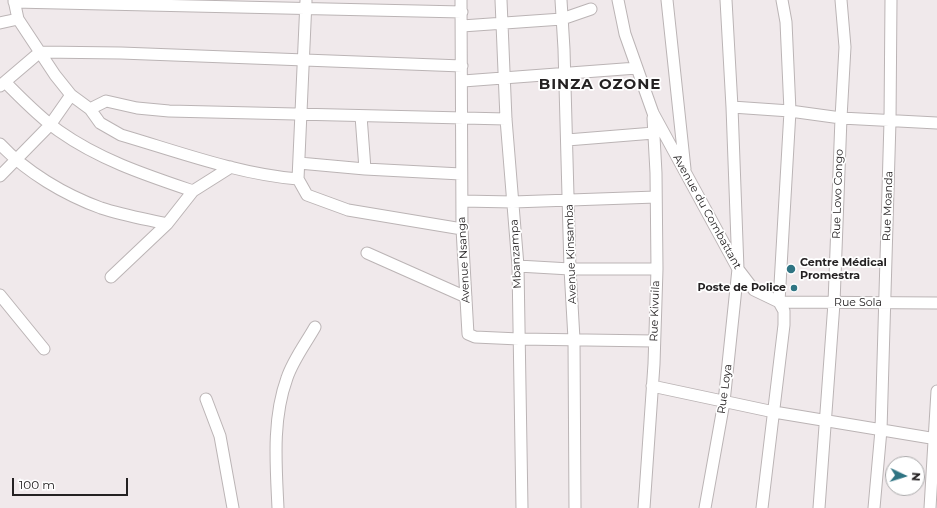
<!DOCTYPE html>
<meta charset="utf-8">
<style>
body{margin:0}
#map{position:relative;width:937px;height:508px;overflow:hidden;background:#f0e9eb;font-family:Montserrat,sans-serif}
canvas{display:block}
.north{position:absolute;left:885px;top:456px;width:40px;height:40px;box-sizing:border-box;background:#fff;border:1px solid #a7a6a7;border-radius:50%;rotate:94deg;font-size:11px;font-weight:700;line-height:16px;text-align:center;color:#242122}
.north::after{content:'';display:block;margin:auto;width:14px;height:18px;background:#2f7483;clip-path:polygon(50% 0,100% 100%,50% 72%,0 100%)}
.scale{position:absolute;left:12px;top:478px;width:116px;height:18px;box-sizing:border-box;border:2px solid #242122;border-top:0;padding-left:5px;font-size:12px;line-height:14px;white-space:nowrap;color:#242122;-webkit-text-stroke:3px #fff;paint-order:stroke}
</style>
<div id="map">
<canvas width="937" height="508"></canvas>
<div class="north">N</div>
<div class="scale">100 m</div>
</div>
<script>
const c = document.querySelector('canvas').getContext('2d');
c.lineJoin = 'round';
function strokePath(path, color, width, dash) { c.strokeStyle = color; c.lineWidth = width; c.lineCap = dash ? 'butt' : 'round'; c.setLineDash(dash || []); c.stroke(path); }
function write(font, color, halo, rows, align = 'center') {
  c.font = font + ' Montserrat,sans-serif'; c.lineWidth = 3.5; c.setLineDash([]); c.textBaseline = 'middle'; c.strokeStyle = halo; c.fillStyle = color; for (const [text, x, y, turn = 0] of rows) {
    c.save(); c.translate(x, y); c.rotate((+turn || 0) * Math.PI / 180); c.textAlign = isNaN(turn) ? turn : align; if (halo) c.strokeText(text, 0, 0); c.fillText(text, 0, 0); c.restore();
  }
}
const minor = new Path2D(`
 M14,0L18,19L55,75L71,95L90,109L100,123L121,135C179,152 238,174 298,179
 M461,0L462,229L468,334L475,337L519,339L654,341
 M501,0L506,119L518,266L522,508
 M561,0L564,49L570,269L574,339L575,508
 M618,0L625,34L653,113L738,269L754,290L779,302L784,311V325L762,508
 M667,0L685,169
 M782,0L786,22L790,111L779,302L937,303
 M306,1L298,179L307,195L348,210L462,229
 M14,2L462,12
 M0,23L18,19
 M462,26L562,19L591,9
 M463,81L637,68
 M5,82C22,99 39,117 59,131C100,160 146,175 193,191
 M0,86L40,52L121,53L462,66
 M732,107L790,111L841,118L937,123
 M90,109L106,101L137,108L169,111L506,119
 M361,116L365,169
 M567,140L654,133
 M0,144C26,172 65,195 101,208C122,215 145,219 167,224
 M299,163L365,169L461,174
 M0,176L50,125L71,95
 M462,201L513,202L656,197
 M367,253L466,297
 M518,266L570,269H657
 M111,277L167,224L193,191L231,167
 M0,295L44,349
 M652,386L774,412L937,439
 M206,399L220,436L233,508
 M278,508C276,465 272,419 287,378C293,360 306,343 315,327
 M644,508L654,364L657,269L656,173L653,118
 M705,508L724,402L738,269L732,107L726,0
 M819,508L834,303L841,118L845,47L841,0
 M874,508L881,430L890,121L891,0
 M930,508L937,391`);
strokePath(minor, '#bbb4b5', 13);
strokePath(minor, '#fff', 11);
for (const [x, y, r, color] of [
 [791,269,5,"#2f7483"],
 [794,288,4,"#2f7483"]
]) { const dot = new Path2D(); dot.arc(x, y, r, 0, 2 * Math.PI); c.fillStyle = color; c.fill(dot); strokePath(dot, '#fff', 1.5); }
write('11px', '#242122', '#fff', [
 ["Rue Lovo Congo",838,194,-88],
 ["Rue Moanda",888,206,-88],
 ["Avenue du Combattant",707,212,61],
 ["Mbanzampa",516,254,-93],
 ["Avenue Kinsamba",571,254,-92],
 ["Avenue Nsanga",464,260,-93],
 ["Rue Sola",858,303],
 ["Rue Kivuila",655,311,-88],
 ["Rue Loya",725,389,-82]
]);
write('bold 11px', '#242122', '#fff', [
 ["Centre Médical",800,263],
 ["Promestra",800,276],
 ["Poste de Police",786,288,"right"]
], 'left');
c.letterSpacing = '1px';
write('bold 15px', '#242122', '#fff', [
 ["BINZA OZONE",600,85]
]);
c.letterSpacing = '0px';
</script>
